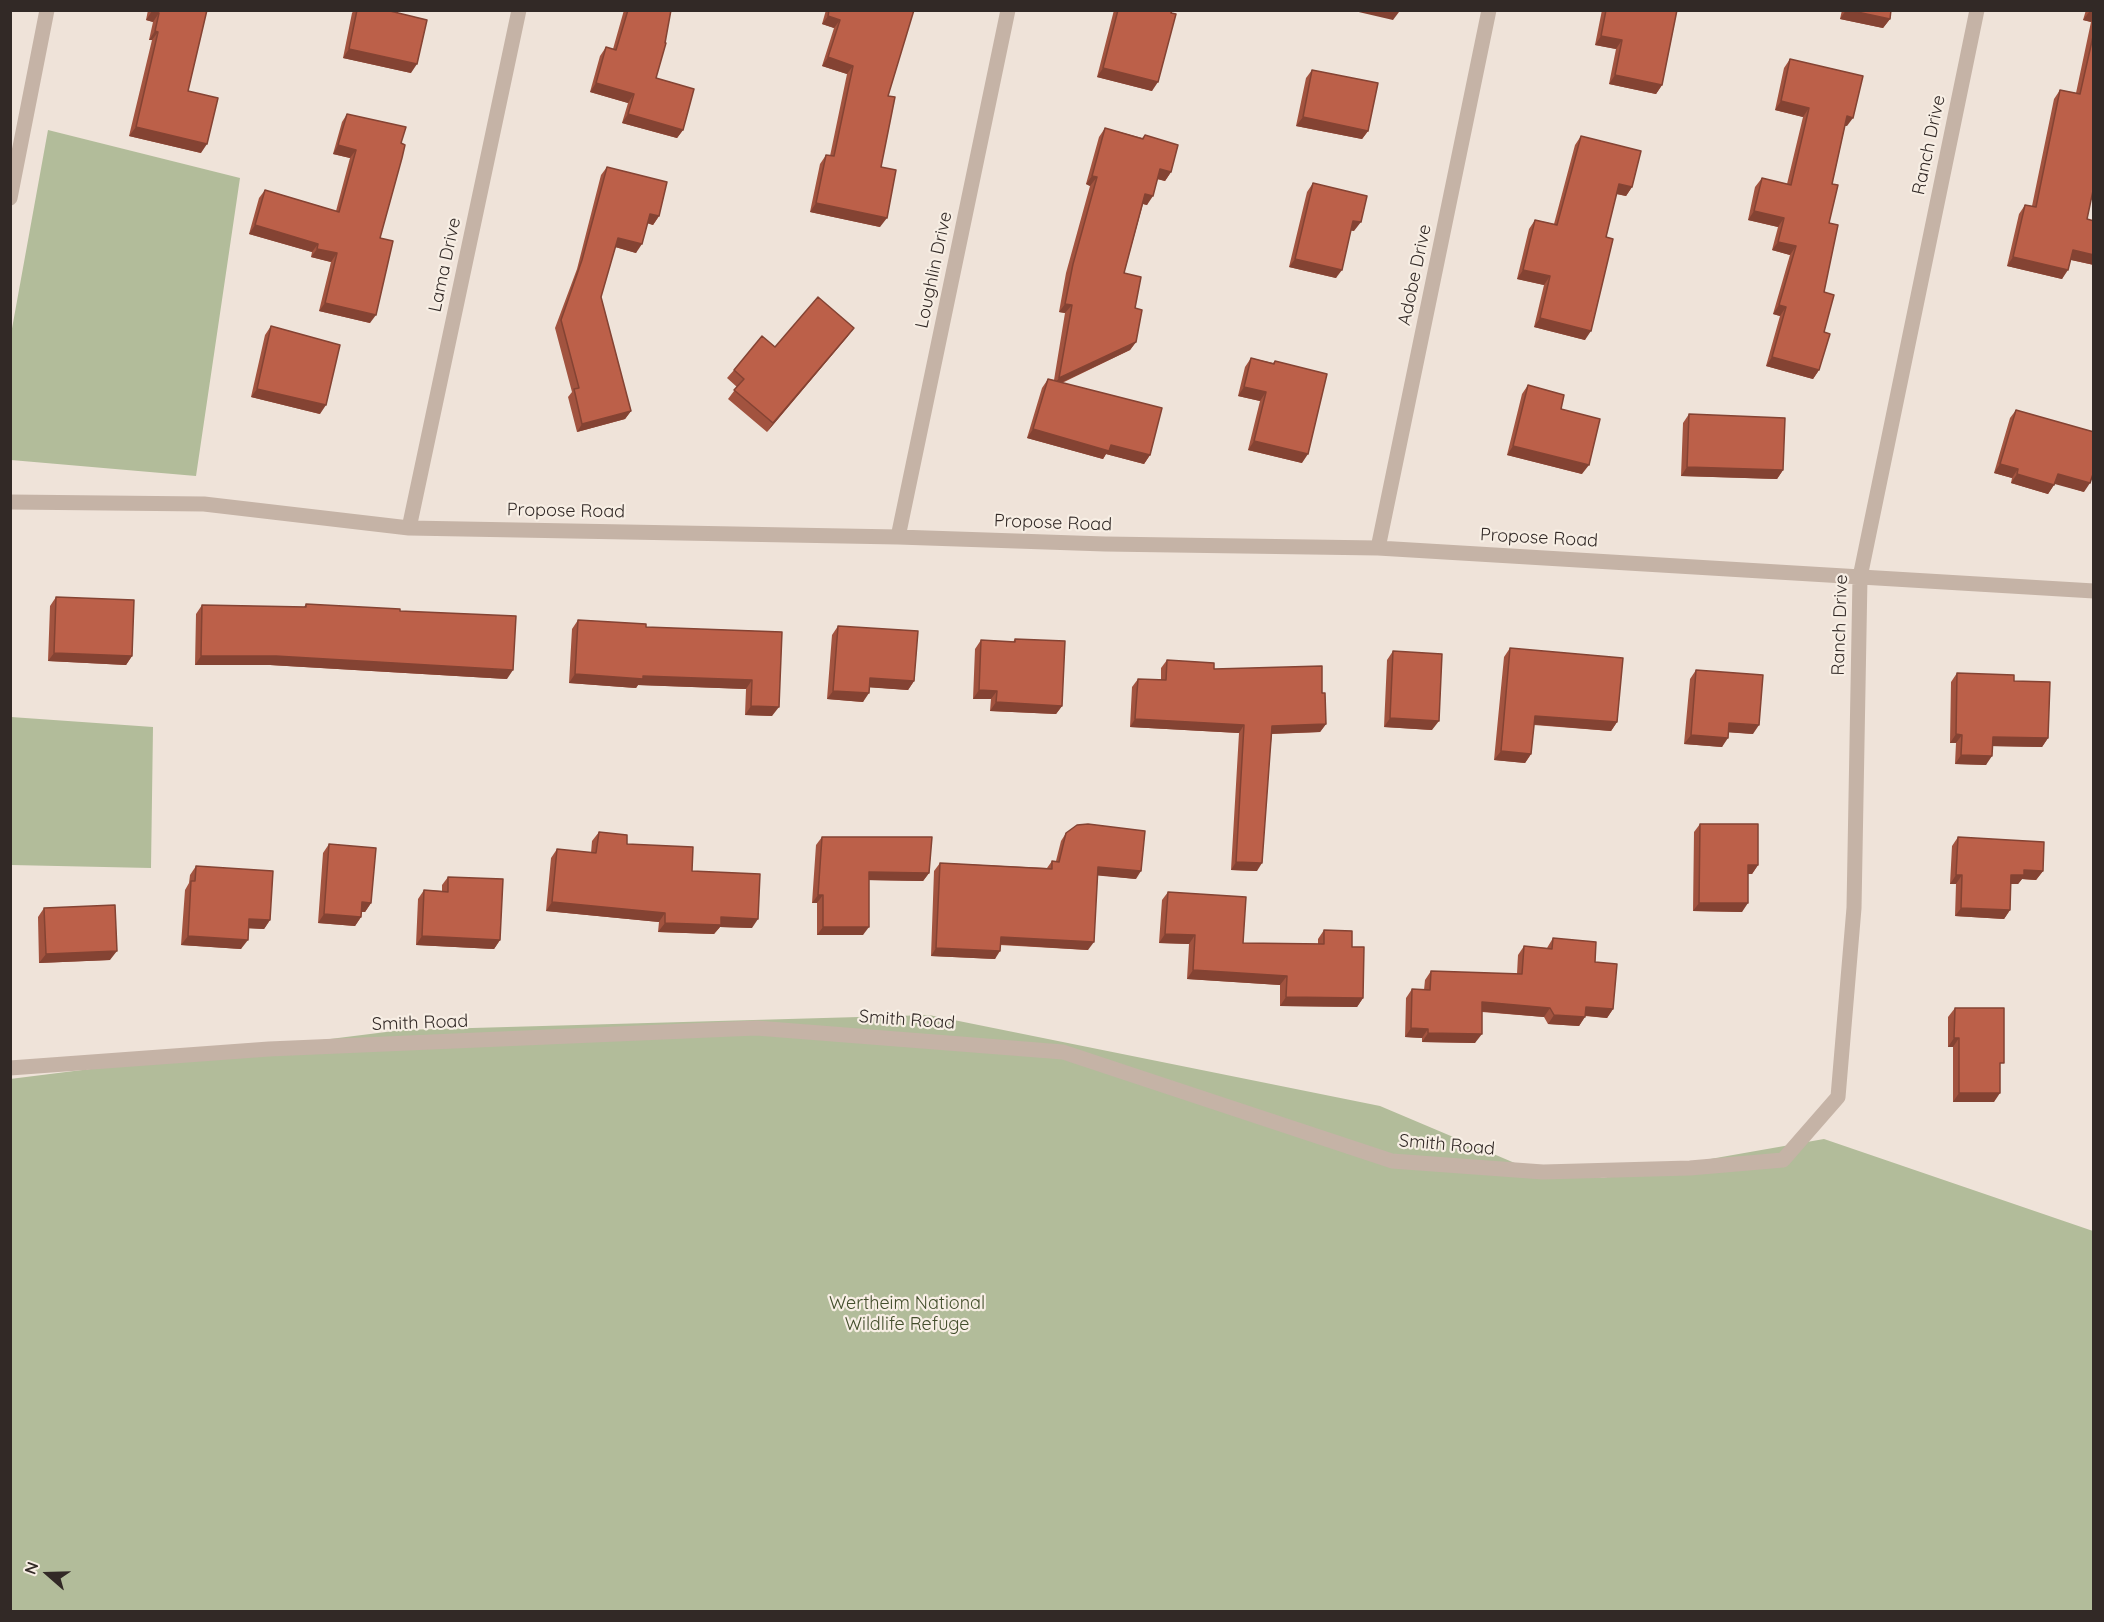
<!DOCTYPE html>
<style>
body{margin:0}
#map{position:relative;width:2104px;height:1622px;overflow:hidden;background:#efe3d9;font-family:Quicksand,sans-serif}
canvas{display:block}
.frame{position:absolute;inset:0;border:12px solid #322926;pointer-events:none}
.north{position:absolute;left:18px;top:1544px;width:60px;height:60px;-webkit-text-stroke:4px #f7eee4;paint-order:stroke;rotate:290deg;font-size:16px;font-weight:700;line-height:24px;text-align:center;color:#322926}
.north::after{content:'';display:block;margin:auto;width:21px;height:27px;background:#322926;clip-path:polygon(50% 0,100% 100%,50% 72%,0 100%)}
</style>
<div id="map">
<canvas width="2104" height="1622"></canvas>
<div class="frame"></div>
<div class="north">N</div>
</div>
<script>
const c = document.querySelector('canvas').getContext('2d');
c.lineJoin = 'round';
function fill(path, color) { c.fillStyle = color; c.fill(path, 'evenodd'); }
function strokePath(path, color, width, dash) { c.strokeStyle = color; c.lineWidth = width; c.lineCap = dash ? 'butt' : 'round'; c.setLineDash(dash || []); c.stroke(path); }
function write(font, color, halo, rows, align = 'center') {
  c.font = font + ' Quicksand,sans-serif'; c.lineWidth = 4.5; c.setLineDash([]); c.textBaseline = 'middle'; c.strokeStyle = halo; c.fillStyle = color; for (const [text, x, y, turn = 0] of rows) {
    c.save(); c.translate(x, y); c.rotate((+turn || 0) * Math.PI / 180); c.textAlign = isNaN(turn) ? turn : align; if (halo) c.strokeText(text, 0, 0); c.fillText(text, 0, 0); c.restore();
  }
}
fill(new Path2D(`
 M48,130L240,178L196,476L11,460V334Z
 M11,717L153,727L151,868L11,865Z
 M929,1015L1380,1106L1536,1172L1602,1178L1824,1139L2093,1231V1611H11L10,1079L402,1030Z`), '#b2bc9a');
strokePath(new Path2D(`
 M10,198L47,10
 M10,502L204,504L409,528L898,537L1105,544L1378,548L2094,591
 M409,528L519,10
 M898,537L1008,10
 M1378,548L1489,10
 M10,1068L269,1049L756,1028L1063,1052L1392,1161L1543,1172L1690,1168L1783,1160L1838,1097L1854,908L1860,577L1977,10`), '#c5b3a6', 15);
fill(new Path2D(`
 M148,10H207L188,91L201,153L129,136L152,40H149L153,22L146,20Z
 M354,10H386L411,73L343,58L352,13Z
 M624,10H671L656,78L683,130L677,138L622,123L628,103L590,92L600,56L606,47L613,49Z
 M826,10H914L888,96L881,167L880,227L810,212L820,164L826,155L830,156L847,74L822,66L834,28L822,24Z
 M1114,10H1172L1152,91L1097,77Z
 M1602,10H1677L1662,85L1656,94L1609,84L1616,49L1595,45Z
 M1842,10H1891L1890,19L1883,28L1840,19Z
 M2086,10H2094V186L2087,219L2094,221V265L2071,260L2062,279L2007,266L2019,214L2025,205L2032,206L2054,99L2060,90L2076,93L2091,22L2083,20Z
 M1790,59L1847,126H1845L1832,184L1824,292V332L1819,370L1813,379L1766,366L1780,316L1773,314L1790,255L1772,250L1778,227L1748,220L1755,187L1762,178L1787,184L1803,117L1775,110L1784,68Z
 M1312,70L1368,131L1362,139L1296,126L1306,78Z
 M347,114L401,143L380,238L370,323L319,311L331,262L311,257L312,252L249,234L259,198L265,190L336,211L350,158L333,154L342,122Z
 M1105,128L1142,138L1145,135L1171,172L1165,181L1157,179L1147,205L1143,204L1124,273L1135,308L1136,342L1130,350L1062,383L1150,455L1144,464L1106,454L1103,459L1027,438L1042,388L1048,379L1054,380L1065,313L1059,312L1066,273L1090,186L1086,184L1099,137Z
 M1581,136L1632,187L1626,196L1616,194L1606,237L1585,340L1534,327L1544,285L1517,279L1529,229L1535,220L1554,224L1575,145Z
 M607,167L659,216L653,225L647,223L636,253L615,247L601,297L631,411L625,419L577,432L568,397L572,392L555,328L577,269L601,175Z
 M1313,183L1354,231L1351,230L1336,278L1289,267L1307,192Z
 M271,326L320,414L251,397L265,335Z
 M848,336L767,432L728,399L737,387L727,378L734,370L775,347Z
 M1251,358L1273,363L1275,361L1302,463L1248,450L1260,401L1238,396L1245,367Z
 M1528,385L1561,409L1582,474L1507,455L1522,394Z
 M2016,410L2084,492L2055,483L2048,494L2011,483L2012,478L1994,473L2010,418Z
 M1689,414L1783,470L1777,479L1681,476L1683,423Z
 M56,597L132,656L126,665L48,661L50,606Z
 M306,604L400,611L507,679L270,665H195L196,614L202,605L304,607Z
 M578,620L646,627L782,632L772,716L745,715L746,689L638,685L636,688L569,683L572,629Z
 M838,626L914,681L908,690L869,687L863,702L827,699L832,635Z
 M1015,639L1062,706L1056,714L990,711L991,699H973L975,649L981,640L1013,642Z
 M1510,648L1617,722L1611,731L1534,725L1531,754L1525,763L1494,760L1504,657Z
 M1393,651L1432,730L1384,727L1387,660Z
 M1167,660L1322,693L1326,724L1320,732L1272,734L1257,871L1231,870L1239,733L1130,727L1132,687L1138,679L1161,680V668Z
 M1696,670L1753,734L1729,732L1722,747L1684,744L1690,679Z
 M1957,673L2014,681L2048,738L2042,747L1992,746L1986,765L1955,764L1956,743H1950L1951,682Z
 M1700,824L1758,865L1752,874H1748L1742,912L1693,911L1694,832Z
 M599,832L692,871L752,928L720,927L714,934L658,932L659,922L546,911L551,858L557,849L591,853L592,841Z
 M1066,833L1136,879L1098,875L1088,950L1000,945L995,959L931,956L934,871L940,863L1047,868L1052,861H1056L1061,841Z
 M822,837L929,873L923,881L869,880L863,935H817V903H812L816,845Z
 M1958,837L2043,871L2036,880L2022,879L2018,884H2011L2010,910L2004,919L1955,916L1956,884H1950L1952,846Z
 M329,844L371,903L365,912H361V917L355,926L318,923L323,853Z
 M196,866L270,920L264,929L248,928L241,949L181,945L185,890L189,883L190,875Z
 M448,877L500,940L494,949L416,945L418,899L424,890L442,891V885Z
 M1168,892L1243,943L1318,944V939L1324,930L1352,947L1363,998L1357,1007L1280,1006V985L1187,979L1189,944L1159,943L1162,900Z
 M44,908L110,960L39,963L38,917Z
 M1553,938L1595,962L1613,1009L1607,1018L1585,1016L1579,1026L1548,1024L1544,1017L1482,1012L1475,1043L1422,1042V1038L1405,1037L1406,998L1412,989L1424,990L1425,980L1431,971L1517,974L1518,955L1524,946L1547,948Z
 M1955,1008L2000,1068L1994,1102H1953V1047H1948V1017Z`), '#a2533f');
fill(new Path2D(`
 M1350,10H1395L1399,12L1393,20Z
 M1846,10H1848L1890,19L1883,28L1840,19Z
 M152,11L159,13L153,22L146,20Z
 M2089,12H2094V19L2091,22L2083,20Z
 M828,16L840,20L834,28L822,24Z
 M155,31L158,32L152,40H149Z
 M1601,36L1622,40L1616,49L1595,45Z
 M349,49L417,64L411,73L343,58Z
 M828,57L853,66L847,74L822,66Z
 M1103,68L1158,82L1152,91L1097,77Z
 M1615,75L1662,85L1656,94L1609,84Z
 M596,83L634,94L628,103L590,92Z
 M1781,101L1809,108L1803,117L1775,110Z
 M628,114L683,130L677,138L622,123Z
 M1847,116L1853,118L1847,126L1841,125Z
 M1303,117L1368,131L1362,139L1296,126Z
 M136,127L207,144L201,153L129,136Z
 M338,145L356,150L350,158L333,154Z
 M1160,169L1171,172L1165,181L1154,178Z
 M1092,176L1097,177L1090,186L1086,184Z
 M1619,184L1632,187L1626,196L1613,193Z
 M1145,194L1153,196L1147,205L1139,203Z
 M816,203L887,218L880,227L810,212Z
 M1754,211L1784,218L1778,227L1748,220Z
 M650,214L659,216L653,225L644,222Z
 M1353,221L1361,222L1354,231L1347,230Z
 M255,225L318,244L312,252L249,234Z
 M618,238L642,244L636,253L612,246Z
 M1778,242L1796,246L1790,255L1772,250Z
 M317,249L337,253L331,262L311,257Z
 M2073,250L2094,255V265L2067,259Z
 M2013,257L2068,270L2062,279L2007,266Z
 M1295,259L1342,270L1336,278L1289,267Z
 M1523,270L1550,276L1544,285L1517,279Z
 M325,303L376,315L370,323L319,311Z
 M1065,304L1072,305L1065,313L1059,312Z
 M1779,305L1786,307L1780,316L1773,314Z
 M1540,318L1591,331L1585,340L1534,327Z
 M854,328L848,336L767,432L773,423Z
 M1136,342L1130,350L1052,387L1059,378Z
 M1772,357L1819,370L1813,379L1766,366Z
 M1244,387L1266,392L1260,401L1238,396Z
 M257,389L326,405L320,414L251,397Z
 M631,411L625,419L577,432L582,424Z
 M1033,429L1111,445L1150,455L1144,464L1106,454L1103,459L1027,438Z
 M1254,441L1308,454L1302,463L1248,450Z
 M1513,446L1589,465L1582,474L1507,455Z
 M2000,464L2018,469L2012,478L1994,473Z
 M1687,467L1783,470L1777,479L1681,476Z
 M2017,474L2054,485L2048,494L2011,483Z
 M2058,474L2090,483L2084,492L2051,483Z
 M54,653L132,656L126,665L48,661Z
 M201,656H276L513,670L507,679L270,665H195Z
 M575,674L643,676L752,680L746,689L638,685L636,688L569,683Z
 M870,678L914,681L908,690L864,687Z
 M979,690L997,691L991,699H973Z
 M833,691L869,693L863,702L827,699Z
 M996,702L1062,706L1056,714L990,711Z
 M751,706L779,707L772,716L745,715Z
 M1535,716L1617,722L1611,731L1529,724Z
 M1390,718L1439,721L1432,730L1384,727Z
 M1135,719L1244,725L1239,733L1130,727Z
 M1729,723L1759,725L1753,734L1723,732Z
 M1326,724L1320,732L1266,734L1272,726Z
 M1956,734L1962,735L1956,743H1950Z
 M1691,735L1728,738L1722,747L1684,744Z
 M1993,737L2048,738L2042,747L1987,746Z
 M1501,751L1531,754L1525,763L1494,760Z
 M1961,755L1992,756L1986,765L1955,764Z
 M1236,862L1262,863L1257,871L1231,870Z
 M1748,865H1758L1752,874H1742Z
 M1098,867L1141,871L1136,879L1092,875Z
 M2024,870L2043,871L2036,880L2022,879L2018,884H2005L2011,875Z
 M869,872L929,873L923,881L863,880Z
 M1956,875H1962L1956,884H1950Z
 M818,895H823L817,903H812Z
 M362,902L371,903L365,912L355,911Z
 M552,902L665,913L659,922L546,911Z
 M1699,903H1748L1742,912L1693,911Z
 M1961,908L2010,910L2004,919L1955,916Z
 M324,914L361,917L355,926L318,923Z
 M721,917L758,919L752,928L720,927L714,934L658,932L665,923Z
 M249,919L270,920L264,929L243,928Z
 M823,927H869L863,935H817Z
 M1165,934L1195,935L1189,944L1159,943Z
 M188,936L248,940L241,949L181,945Z
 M422,936L500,940L494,949L416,945Z
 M1001,937L1094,942L1088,950L995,944Z
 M936,948L1000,951L995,959L931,956Z
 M117,951L110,960L39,963L46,954Z
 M1193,970L1287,976L1280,985L1187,979Z
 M1286,997L1363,998L1357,1007L1280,1006Z
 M1482,1002L1550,1008L1544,1017L1476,1011Z
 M1586,1007L1613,1009L1607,1018L1580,1015Z
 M1554,1015L1585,1017L1579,1026L1548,1024Z
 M1411,1028L1428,1029L1422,1038L1405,1037Z
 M1428,1033L1482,1034L1475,1043L1422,1042Z
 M1954,1038H1959L1953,1047H1948Z
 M1959,1093H2000L1994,1102H1953Z`), '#844333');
const building = new Path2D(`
 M152,10H207L188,91L218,98L207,144L136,127L158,32L155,31L159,13L152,11Z
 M357,10H386L427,20L417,64L349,49Z
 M628,10H671L665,43H666L656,78L694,89L683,130L628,114L634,94L596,83L606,47L616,50Z
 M829,10H914L888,96L895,97L881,167L896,170L887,218L816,203L826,155L834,156L853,66L828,57L840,20L828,16Z
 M1118,10H1172L1171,13L1176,14L1158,82L1103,68Z
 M1606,10H1677L1662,85L1615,75L1622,40L1601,36Z
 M1848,10H1891L1890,19Z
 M2094,32V186L2087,219L2094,221V255L2073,250L2068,270L2013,257L2025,205L2036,207L2060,90L2080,94Z
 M1790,59L1863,76L1853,118L1847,116L1832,184L1838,185L1829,223L1838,225L1824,292L1834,295L1824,332L1830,334L1819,370L1772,357L1786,307L1779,305L1796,246L1778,242L1784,218L1754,211L1762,178L1791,185L1809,108L1781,101Z
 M1312,70L1378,83L1368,131L1303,117Z
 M347,114L406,127L401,143L405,145L402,158L380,238L393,241L376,315L325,303L337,253L317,249L318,244L255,225L265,190L339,212L356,150L338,145Z
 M1105,128L1143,139L1145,135L1178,145L1171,172L1160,169L1153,196L1145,194L1124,273L1141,277L1135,308L1142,310L1136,342L1059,378L1072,305L1065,304L1073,264L1097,177L1092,176Z
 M1581,136L1641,151L1632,187L1619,184L1606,237L1613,239L1591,331L1540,318L1550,276L1523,270L1535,220L1557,225Z
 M607,167L667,182L659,216L650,214L642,244L618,238L601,297L631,411L582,424L574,389L579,388L561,320L582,260Z
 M1313,183L1367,196L1361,222L1353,221L1342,270L1295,259Z
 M818,297L854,328L773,423L734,390L744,379L734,370L762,336L775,347Z
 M271,326L340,345L326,405L257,389Z
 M1251,358L1274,364L1275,361L1327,374L1308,454L1254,441L1266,392L1244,387Z
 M1048,379L1162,408L1150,455L1111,445L1109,451L1033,429Z
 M1528,385L1564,395L1561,409L1600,419L1589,465L1513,446Z
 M2016,410L2094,432V471L2090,483L2058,474L2054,485L2017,474L2018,469L2000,464Z
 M1689,414L1785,418L1783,470L1687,467Z
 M56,597L134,600L132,656L54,653Z
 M306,604L400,609V611L516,616L513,670L276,656H201L202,605L306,607Z
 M578,620L646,624V627L782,632L779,707L751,706L752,680L643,676V679L575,674Z
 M838,626L918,631L914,681L870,678L869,693L833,691Z
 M1015,639L1065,641L1062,706L996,702L997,691L979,690L981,640L1015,642Z
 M1510,648L1623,658L1617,722L1535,716L1531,754L1501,751Z
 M1393,651L1442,654L1439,721L1390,718Z
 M1167,660L1214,663V669L1322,666V693H1325L1326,724L1272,726L1262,863L1236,862L1244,725L1135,719L1138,679L1166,680Z
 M1696,670L1763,675L1759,725L1729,723L1728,738L1691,735Z
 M1957,673L2014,675V681L2050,682L2048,738L1993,737L1992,756L1961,755L1962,735L1956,734Z
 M1088,824L1145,831L1141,871L1098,867L1094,942L1001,937L1000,951L936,948L940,863L1052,869V861L1059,862L1066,833L1077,825Z
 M1700,824H1758V865H1748V903H1699Z
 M599,832L627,835V844L693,847L692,871L760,874L758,919L721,917V925L665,923V913L552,902L557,849L596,853Z
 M822,837H932L929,873L869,872V927H823V895H818Z
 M1958,837L2044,842L2043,871L2024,870V875H2011L2010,910L1961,908L1962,875H1956Z
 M329,844L376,848L371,903L362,902L361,917L324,914Z
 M196,866L273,871L270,920L249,919L248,940L188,936L191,881H195Z
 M448,877L503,879L500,940L422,936L424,890L448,892Z
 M1168,892L1246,897L1243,943L1324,944V930L1352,931V947H1364L1363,998L1286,997L1287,976L1193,970L1195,935L1165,934Z
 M115,905L117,951L46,954L44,908Z
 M1553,938L1596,942L1595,962L1617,964L1613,1009L1586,1007L1585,1017L1554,1015L1550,1008L1482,1002V1034L1428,1033V1029L1411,1028L1412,989L1430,990L1431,971L1522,974L1524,946L1552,949Z
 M1955,1008H2004V1063H2000V1093H1959V1038H1954Z`);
fill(building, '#bc6049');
strokePath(building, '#844333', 1.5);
write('18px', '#322926', '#f7eee4', [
 ["Ranch Drive",1929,145,-78],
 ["Lama Drive",445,265,-78],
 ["Loughlin Drive",934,270,-78],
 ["Adobe Drive",1415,275,-78],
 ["Propose Road",566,511,1],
 ["Propose Road",1053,523,2],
 ["Propose Road",1539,538,3],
 ["Ranch Drive",1840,625,-88],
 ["Smith Road",907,1020,4],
 ["Smith Road",420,1023,-2],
 ["Smith Road",1447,1145,5]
]);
write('18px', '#434e2c', '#f7eee4', [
 ["Wertheim National",907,1304],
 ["Wildlife Refuge",907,1325]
]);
</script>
